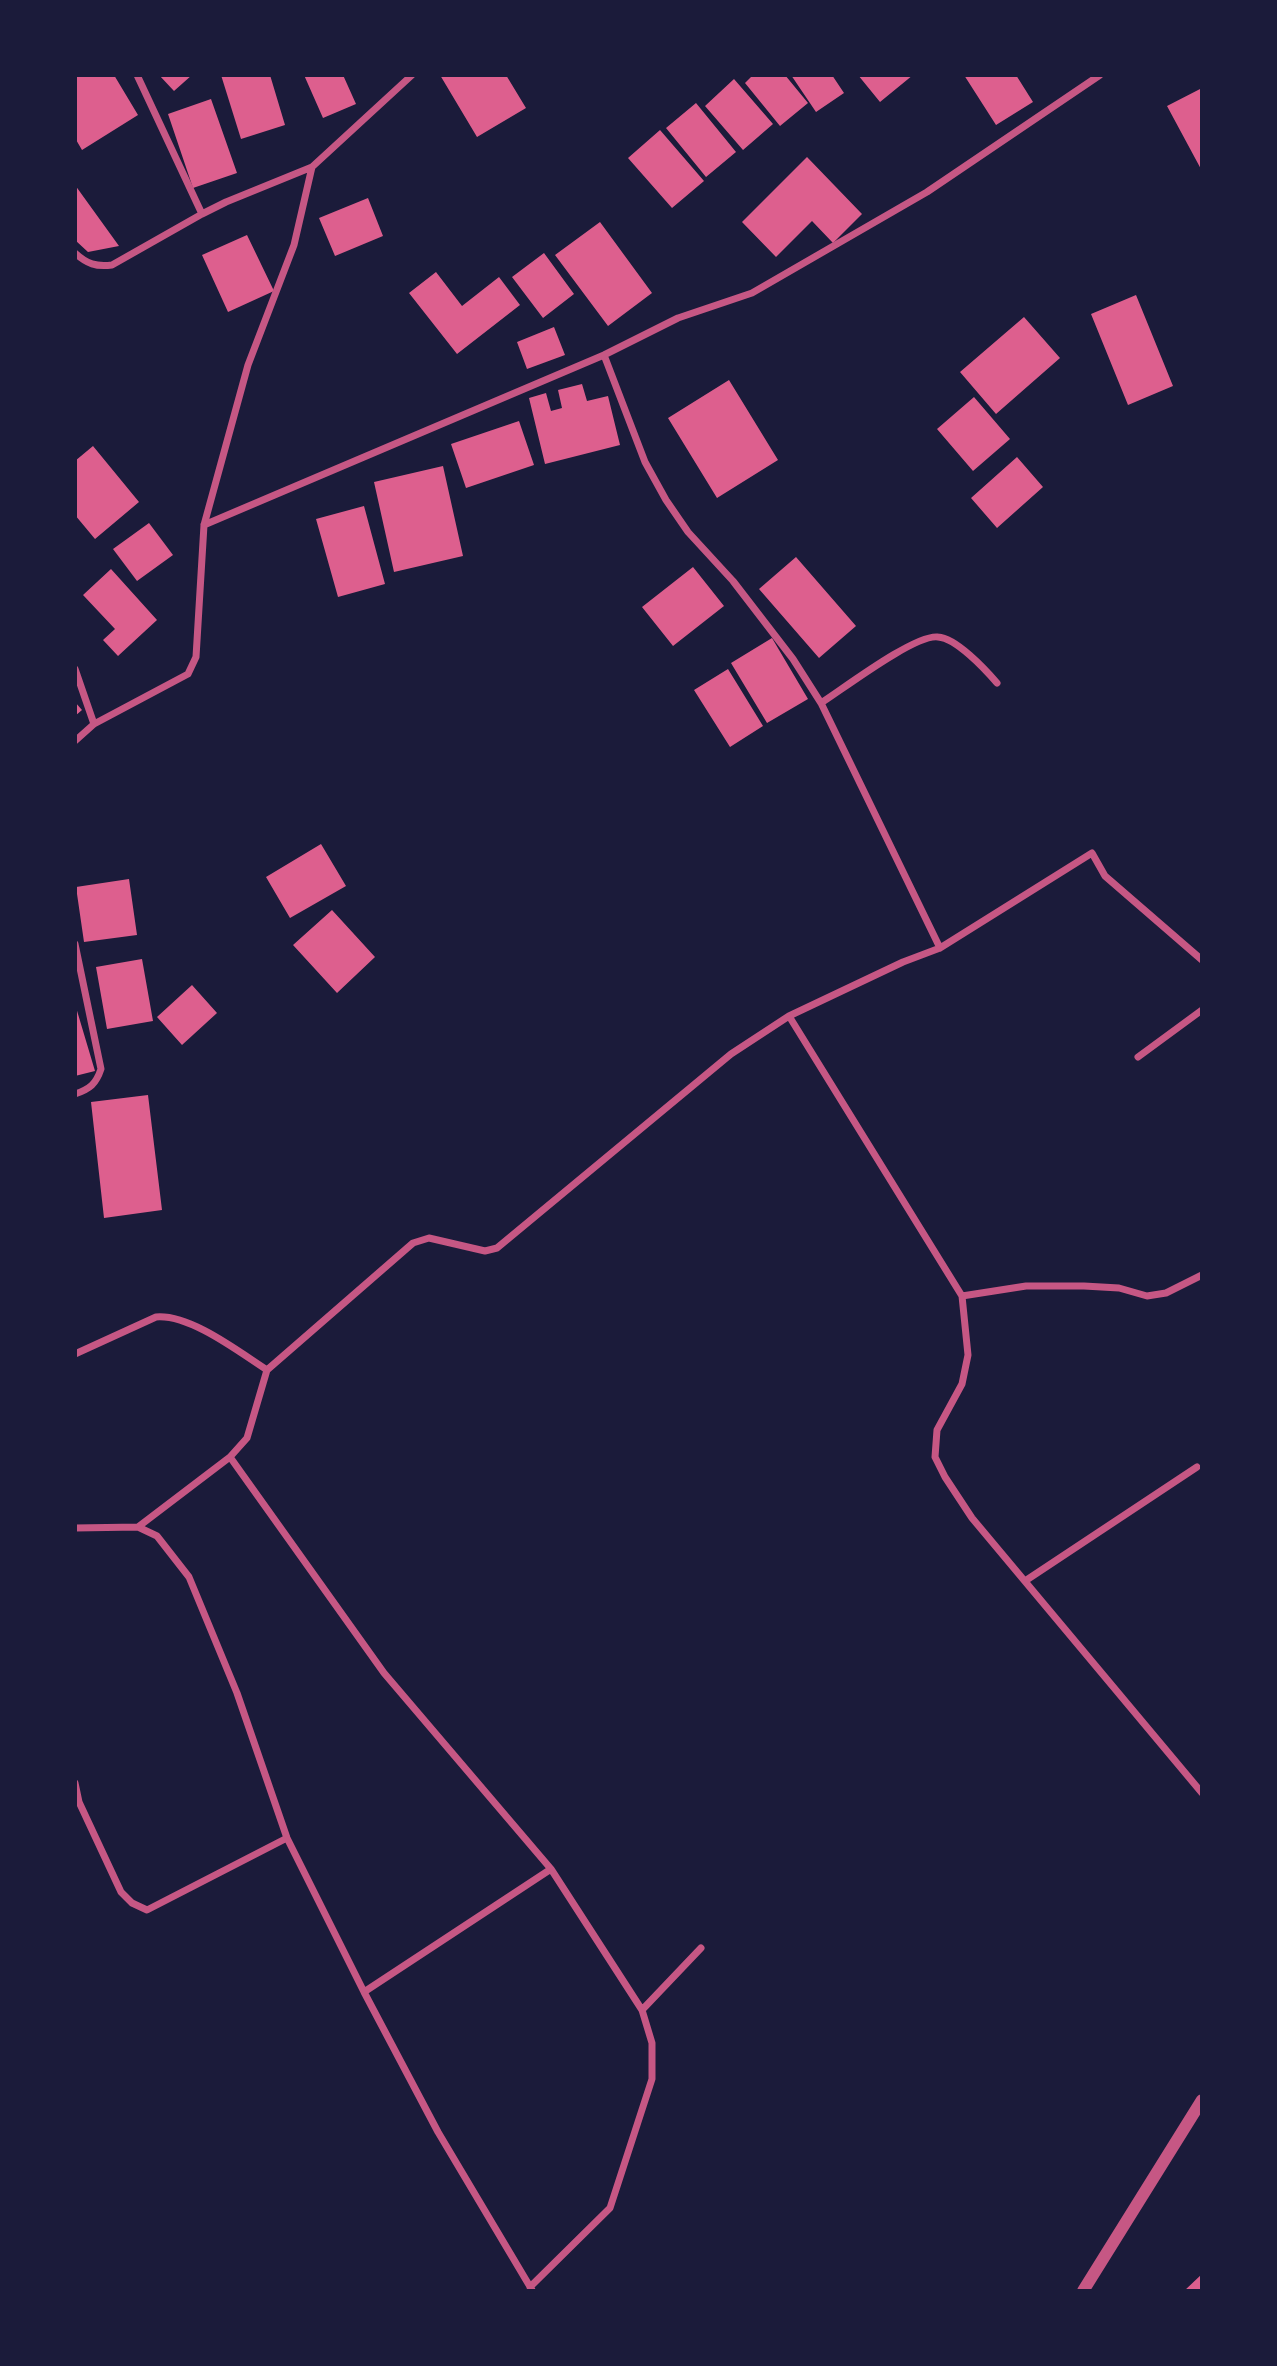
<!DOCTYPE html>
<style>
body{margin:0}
#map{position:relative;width:1277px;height:2366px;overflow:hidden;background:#1b1b3a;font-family:"Libre Baskerville",serif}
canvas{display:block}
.frame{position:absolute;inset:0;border:77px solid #1b1b3a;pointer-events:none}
</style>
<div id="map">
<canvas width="1277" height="2366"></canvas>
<div class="frame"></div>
</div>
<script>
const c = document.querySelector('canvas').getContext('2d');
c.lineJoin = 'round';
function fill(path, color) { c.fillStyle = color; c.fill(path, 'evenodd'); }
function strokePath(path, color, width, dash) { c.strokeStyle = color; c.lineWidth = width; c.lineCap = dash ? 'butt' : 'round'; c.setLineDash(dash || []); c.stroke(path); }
fill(new Path2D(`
 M75,75H114L138,115L82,150L75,138Z
 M159,75H192L174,91Z
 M221,75H270L285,125L241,139Z
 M304,75H343L356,104L323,118Z
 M440,75H506L526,108L477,137Z
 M753,75H785L808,103L780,126L745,83Z
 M791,75H832L844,93L816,112Z
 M858,75H913L880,102Z
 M964,75H1016L1033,102L996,125Z
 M734,79L773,124L743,150L705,106Z
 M1202,88V171L1167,106Z
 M211,99L237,173L193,188L168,114Z
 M696,103L736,152L706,177L666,128Z
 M660,130L704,181L672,208L628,158Z
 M807,157L862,214L833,243L812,221L776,257L742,222Z
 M75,185L119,246L88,252L75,240Z
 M368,198L383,236L335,256L319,218Z
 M600,222L652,293L608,326L555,255Z
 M247,235L274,291L228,312L202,255Z
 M544,253L574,294L543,318L512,277Z
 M436,272L462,306L499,277L520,305L457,354L409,293Z
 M1136,295L1173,386L1128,405L1091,314Z
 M1024,317L1060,358L996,414L960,372Z
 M554,327L565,355L527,369L517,342Z
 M729,380L778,460L717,498L668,418Z
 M582,384L587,401L608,396L620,445L545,464L529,398L546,393L551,411L562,408L558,390Z
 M974,397L1010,439L973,471L937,429Z
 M519,421L534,465L466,488L451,444Z
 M93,446L139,502L95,539L75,515V461Z
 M1017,457L1043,487L997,528L971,498Z
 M443,466L463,556L394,572L374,482Z
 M364,506L385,584L338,597L316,519Z
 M149,523L173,555L137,581L113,549Z
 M796,557L856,626L819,658L759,589Z
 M693,567L724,606L673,646L642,607Z
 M111,569L157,620L118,656L103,640L115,629L83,595Z
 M772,638L808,699L767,723L731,663Z
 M728,669L763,726L730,747L694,690Z
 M75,702L82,710L75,716Z
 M321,844L346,886L290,918L266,877Z
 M129,879L137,935L84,942L76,887Z
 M332,910L375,957L337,993L293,945Z
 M142,959L153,1021L107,1029L96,967Z
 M192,985L217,1013L182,1045L157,1017Z
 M75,1004L95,1071L75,1076Z
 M148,1095L162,1210L104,1218L91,1102Z
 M1202,2274V2291H1184Z`), '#dd5f8e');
strokePath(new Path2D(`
 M137,75L202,214L226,202L312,167L412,75
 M75,253C87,264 96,267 112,265L202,214
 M604,355L645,462L666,500L688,532L733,581L793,659L821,703L940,948
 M204,525L604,355L678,318L752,293L927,192L1100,75
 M75,669L94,724
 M821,703C843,689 915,634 938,637C956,638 985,669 997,683
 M75,741L94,724L188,674L196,657L204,525L248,365L294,245L312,167
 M75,944L101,1069C96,1084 90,1089 75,1094
 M789,1016L962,1296L968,1355L962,1384L937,1430L935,1457L945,1477L972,1518L1202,1793
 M1138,1057L1202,1010
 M962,1296L1026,1286H1084L1119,1288L1147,1296L1166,1293L1202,1275
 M75,1354L156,1317C190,1314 239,1352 267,1370
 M230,1457L384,1673L551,1869L642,2010L652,2043V2079L610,2208L530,2287
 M138,1527L230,1457L247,1438L267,1370L413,1243L429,1238L485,1251L497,1248L731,1054L789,1016L903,962L940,948L1092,853L1105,876L1202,960
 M75,1528L138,1527L157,1536L189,1577L237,1693L287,1838L364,1992L438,2132L532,2290
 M1025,1581L1197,1467
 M75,1783L79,1802L121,1892L132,1903L147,1910L287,1838
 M364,1992L551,1869
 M642,2010L701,1948`), '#c65784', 7);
strokePath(new Path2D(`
 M1083,2291L1202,2100`), '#c65784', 12);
</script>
